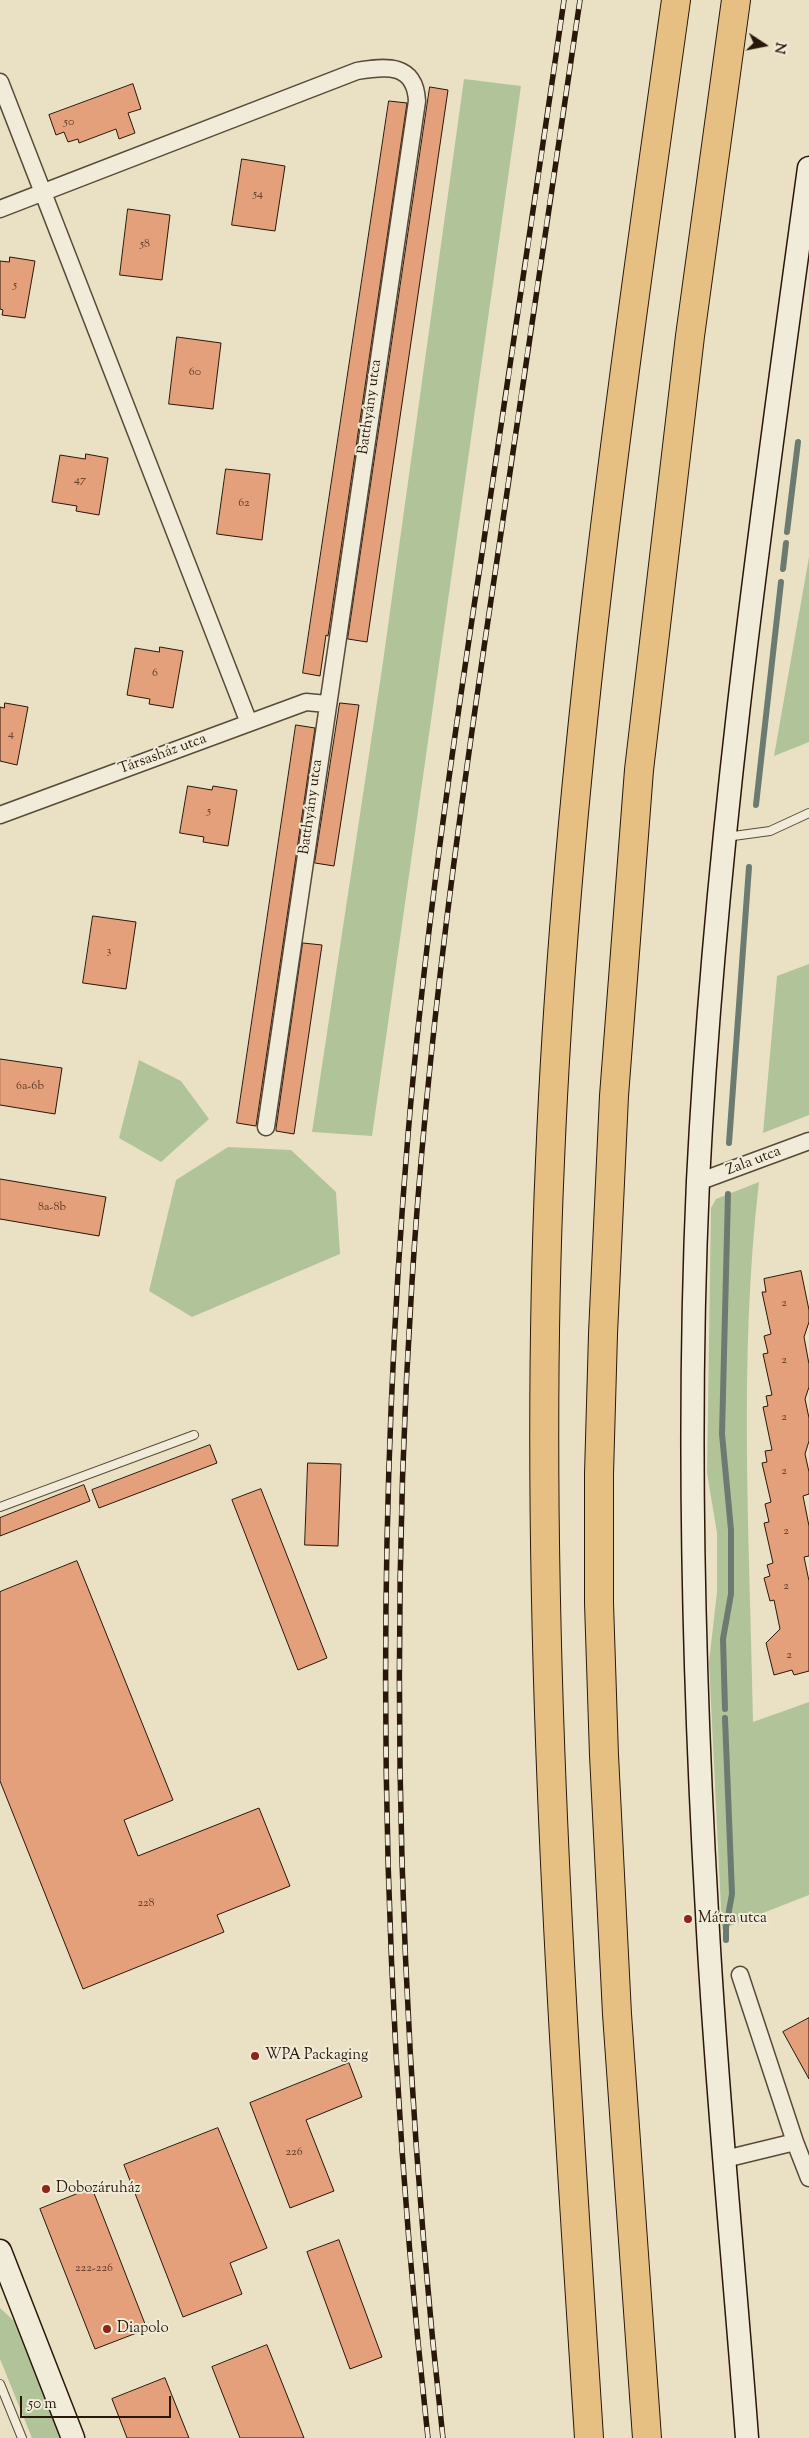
<!DOCTYPE html>
<meta charset="utf-8">
<style>
body{margin:0}
#map{position:relative;width:809px;height:2438px;overflow:hidden;background:#eae1c4;font-family:"Sorts Mill Goudy",serif}
canvas{display:block}
.north{position:absolute;left:739px;top:20px;width:50px;height:50px;-webkit-text-stroke:4px #f1ecd9;paint-order:stroke;rotate:101deg;font-size:14px;font-weight:700;line-height:20px;text-align:center;color:#29170a}
.north::after{content:'';display:block;margin:auto;width:18px;height:22px;background:#29170a;clip-path:polygon(50% 0,100% 100%,50% 72%,0 100%)}
.scale{position:absolute;left:20px;top:2396px;width:151px;height:22px;box-sizing:border-box;border:2px solid #29170a;border-top:0;padding-left:6px;font-size:15px;line-height:18px;white-space:nowrap;color:#29170a;-webkit-text-stroke:4px #f1ecd9;paint-order:stroke}
</style>
<div id="map">
<canvas width="809" height="2438"></canvas>
<div class="north">N</div>
<div class="scale">50 m</div>
</div>
<script>
const c = document.querySelector('canvas').getContext('2d');
c.lineJoin = 'round';
function fill(path, color) { c.fillStyle = color; c.fill(path, 'evenodd'); }
function strokePath(path, color, width, dash) { c.strokeStyle = color; c.lineWidth = width; c.lineCap = dash ? 'butt' : 'round'; c.setLineDash(dash || []); c.stroke(path); }
function write(font, color, halo, rows, align = 'center') {
  c.font = font + ' "Sorts Mill Goudy",serif'; c.lineWidth = 4; c.setLineDash([]); c.textBaseline = 'middle'; c.strokeStyle = halo; c.fillStyle = color; for (const [text, x, y, turn = 0] of rows) {
    c.save(); c.translate(x, y); c.rotate((+turn || 0) * Math.PI / 180); c.textAlign = isNaN(turn) ? turn : align; if (halo) c.strokeText(text, 0, 0); c.fillText(text, 0, 0); c.restore();
  }
}
fill(new Path2D(`
 M464,79L521,86L372,1136L312,1132L383,662Z
 M809,557V742L774,756Z
 M809,964V1115L763,1133L777,976Z
 M139,1060L181,1081L209,1119L161,1162L119,1138Z
 M228,1147L291,1150L336,1192L340,1254L192,1317L149,1291L176,1180Z
 M759,1182C738,1361 750,1543 753,1722L809,1702V1895L722,1929L709,1662L717,1592V1533L707,1473L711,1208L716,1199Z
 M0,2308L14,2321L60,2438H32L0,2359Z`), '#b1c499');
strokePath(new Path2D(`
 M787,532L798,442
 M783,569L786,543
 M756,805L781,582
 M729,1143L749,867
 M725,1709L723,1639L731,1594V1530L722,1434L728,1194
 M725,1718L732,1894L726,1927V1940`), '#6c7b71', 6);
const building = new Path2D(`
 M133,84L141,109L128,113L135,133L119,139L116,129L79,143L78,139L68,142L64,132L56,135L49,115Z
 M430,87L448,90L367,642L348,639Z
 M389,101L407,103L328,636L326,635L320,676L303,673Z
 M242,159L285,166L275,231L232,225Z
 M128,209L170,215L162,280L120,275Z
 M10,257L35,261L25,318L2,315L3,310L0,309V261L9,262Z
 M177,337L221,343L213,409L169,404Z
 M86,454L108,458L99,515L76,511L77,506L52,502L60,455L85,459Z
 M226,469L270,474L262,540L217,534Z
 M160,647L183,651L173,708L149,704L150,699L127,695L135,648L159,652Z
 M5,703L28,707L17,765L0,761V707L4,708Z
 M340,703L359,705L334,866L315,863Z
 M296,725L315,728L256,1126L237,1123Z
 M188,786L212,790L213,786L237,790L228,846L203,842L204,837L180,833Z
 M93,916L136,922L126,989L83,983Z
 M303,943L322,945L294,1134L276,1131V1129Z
 M0,1059L62,1068L55,1114L0,1105Z
 M0,1179L106,1197L99,1236L0,1219Z
 M801,1271L809,1310V1322L804,1337L809,1364V1387L805,1399L809,1418V1441L805,1454L809,1472V1494L803,1496L809,1526V1556L804,1557L809,1581V1671L794,1675L792,1670L774,1675L766,1643L780,1629L774,1600L770,1601L764,1578L770,1576L767,1565L773,1563L764,1523L769,1522L765,1504L771,1502L762,1463L767,1462L765,1451L772,1450L763,1407L768,1406L766,1396L772,1395L763,1354L768,1353L764,1336L771,1334L762,1292H766L764,1279Z
 M210,1445L217,1463L99,1508L92,1490Z
 M308,1463L341,1464L338,1546L305,1545Z
 M84,1485L90,1501L0,1536V1518Z
 M261,1489L327,1658L298,1670L232,1500Z
 M77,1561L173,1800L124,1820L138,1856L259,1808L290,1886L217,1915L224,1932L83,1989L0,1781V1592Z
 M809,2018V2079L783,2032Z
 M349,2063L362,2097L306,2120L334,2191L290,2208L250,2103Z
 M218,2128L267,2248L230,2263L242,2294L183,2317L124,2165Z
 M92,2188L147,2329L95,2349L40,2209Z
 M339,2240L382,2357L350,2369L307,2252Z
 M267,2345L304,2438H240L212,2367Z
 M165,2378L189,2438H127L112,2399Z`);
fill(building, '#e49f7b');
strokePath(building, '#29170a', 1);
const lane = new Path2D(`
 M726,837L770,831L809,813
 M0,1507L194,1435
 M0,2384L22,2438`);
const street = new Path2D(`
 M0,82L249,723
 M0,209L357,71C386,66 415,63 417,101L266,1127
 M0,815L306,702L327,704
 M698,1182L809,1141
 M740,1975L795,2142
 M725,2159L795,2142L809,2178`);
const secondary = new Path2D(`
 M0,2251L73,2438
 M747,2438C734,2263 716,2088 707,1913C693,1669 687,1425 698,1181C715,841 763,505 809,168`);
const highway = new Path2D(`
 M589,2438C562,2013 531,1587 550,1161C566,772 622,385 676,0
 M647,2438L617,2014L604,1755L599,1603V1474L603,1334L614,1096L639,770L690,336L736,0`);
strokePath(lane, '#594a38', 10);
strokePath(street, '#594a38', 19);
strokePath(secondary, '#29170a', 25);
strokePath(highway, '#29170a', 30);
strokePath(lane, '#f1ecd9', 8);
strokePath(street, '#f1ecd9', 16);
strokePath(secondary, '#f1ecd9', 22);
strokePath(highway, '#e5c082', 28);
const rail = new Path2D(`
 M428,2438C380,2005 372,1569 408,1135C424,942 452,751 481,560C509,374 537,187 564,0
 M443,2438C400,2054 387,1668 412,1282C427,1040 461,800 497,560C524,374 552,187 580,0`);
strokePath(rail, '#29170a', 5.5);
strokePath(rail, '#f1ecd9', 4, [11]);
for (const [x, y, r, color] of [
 [688,1919,5,"#8f2418"],
 [255,2056,5,"#8f2418"],
 [46,2189,5,"#8f2418"],
 [107,2329,5,"#8f2418"]
]) { const dot = new Path2D(); dot.arc(x, y, r, 0, 2 * Math.PI); c.fillStyle = color; c.fill(dot); strokePath(dot, '#f1ecd9', 2); }
write('12px', '#583926', null, [
 ["50",69,123],
 ["54",258,195],
 ["58",145,245],
 ["5",15,286],
 ["60",195,373],
 ["47",80,481],
 ["62",244,504],
 ["6",155,674],
 ["4",11,735],
 ["5",209,812],
 ["3",109,952],
 ["6a-6b",30,1087],
 ["8a-8b",52,1208],
 ["2",784,1304],
 ["2",784,1361],
 ["2",784,1418],
 ["2",784,1472],
 ["2",786,1532],
 ["2",786,1587],
 ["2",789,1656],
 ["228",146,1904],
 ["226",294,2153],
 ["222-226",94,2269]
]);
write('15px', '#29170a', '#f1ecd9', [
 ["Batthyány utca",371,407,-82],
 ["Társasház utca",163,755,-20],
 ["Batthyány utca",312,807,-82],
 ["Zala utca",754,1162,-21]
]);
write('15px', '#29170a', '#f1ecd9', [
 ["Mátra utca",698,1919],
 ["WPA Packaging",265,2056],
 ["Dobozáruház",56,2189],
 ["Diapolo",117,2329]
], 'left');
</script>
